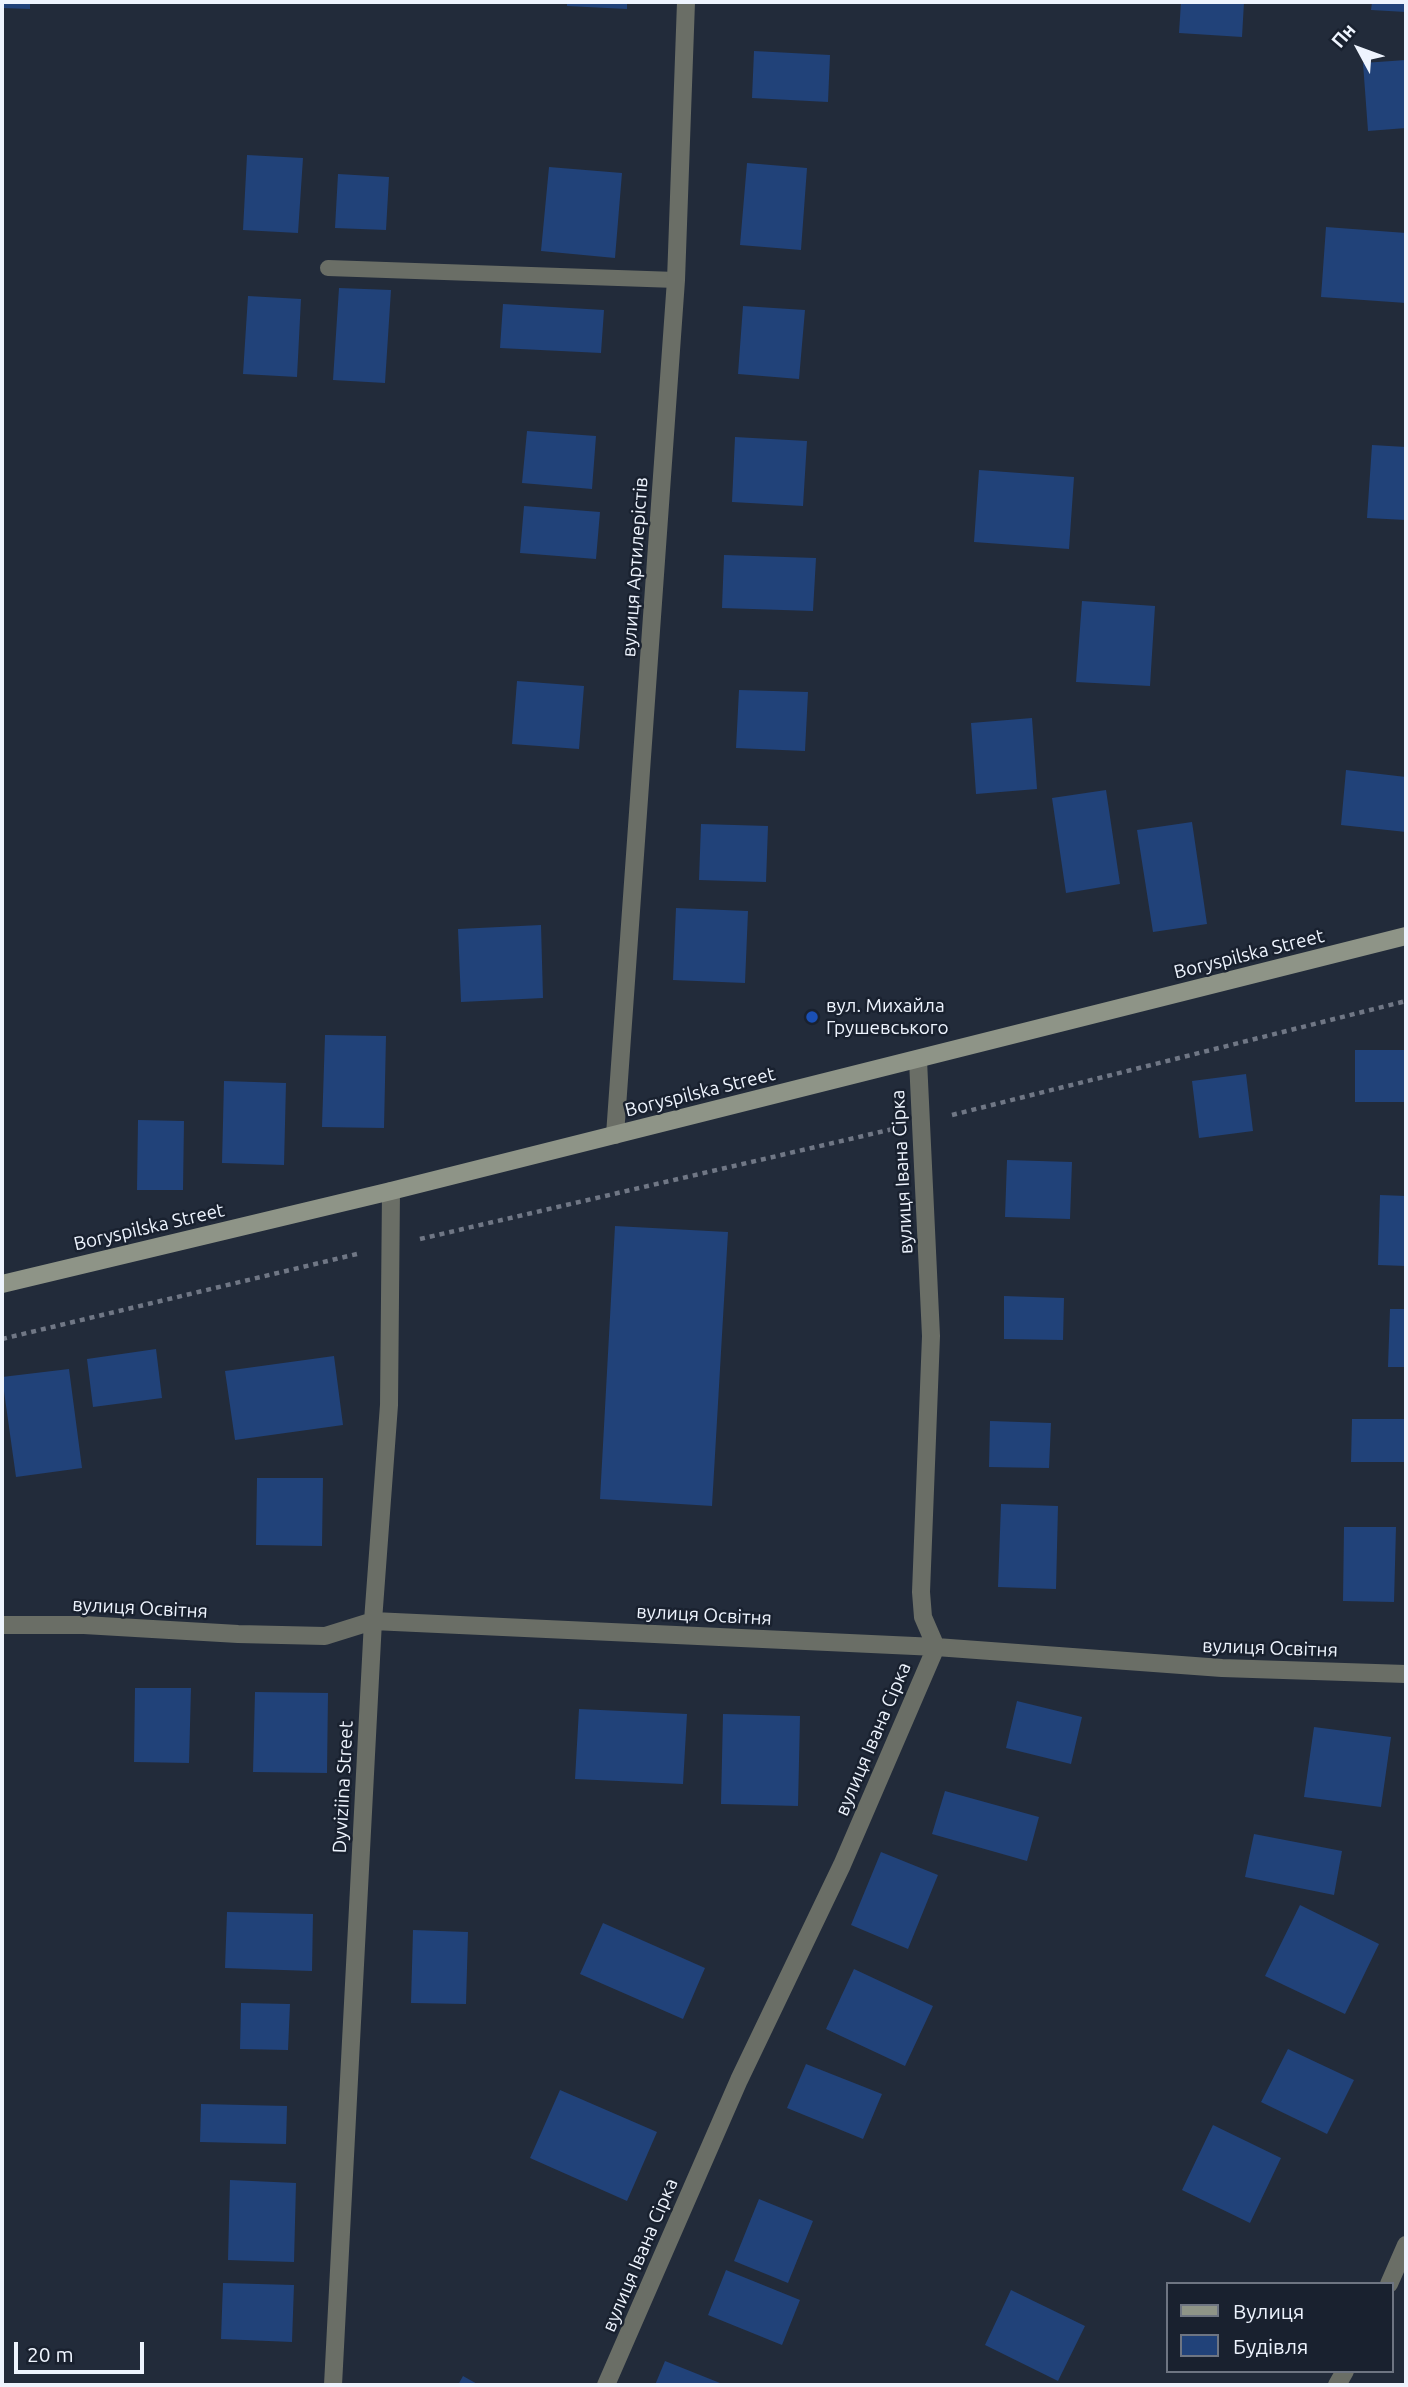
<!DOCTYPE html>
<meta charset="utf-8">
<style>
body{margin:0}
#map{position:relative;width:1408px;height:2387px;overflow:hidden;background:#222b3a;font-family:Ubuntu,sans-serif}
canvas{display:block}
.frame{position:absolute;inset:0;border:4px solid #eef4fe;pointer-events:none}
.legend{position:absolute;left:1166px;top:2282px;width:228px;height:91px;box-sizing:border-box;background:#19212f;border:2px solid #6e7582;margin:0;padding:9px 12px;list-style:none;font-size:21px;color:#eef4fe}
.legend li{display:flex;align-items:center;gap:14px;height:35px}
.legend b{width:35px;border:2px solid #6e7582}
.north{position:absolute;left:1324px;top:14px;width:70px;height:70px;-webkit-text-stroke:5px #19212f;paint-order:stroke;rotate:311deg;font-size:19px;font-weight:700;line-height:28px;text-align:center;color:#eef4fe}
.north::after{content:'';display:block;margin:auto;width:24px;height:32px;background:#eef4fe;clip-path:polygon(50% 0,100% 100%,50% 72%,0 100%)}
.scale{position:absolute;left:14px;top:2342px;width:130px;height:32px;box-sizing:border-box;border:4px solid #eef4fe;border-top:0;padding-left:9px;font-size:21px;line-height:24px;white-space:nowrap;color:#eef4fe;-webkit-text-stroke:5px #19212f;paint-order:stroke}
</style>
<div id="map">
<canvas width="1408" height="2387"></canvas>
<div class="frame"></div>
<ul class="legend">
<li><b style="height:9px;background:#8e9487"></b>Вулиця</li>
<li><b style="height:19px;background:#214279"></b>Будівля</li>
</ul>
<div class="north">Пн</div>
<div class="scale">20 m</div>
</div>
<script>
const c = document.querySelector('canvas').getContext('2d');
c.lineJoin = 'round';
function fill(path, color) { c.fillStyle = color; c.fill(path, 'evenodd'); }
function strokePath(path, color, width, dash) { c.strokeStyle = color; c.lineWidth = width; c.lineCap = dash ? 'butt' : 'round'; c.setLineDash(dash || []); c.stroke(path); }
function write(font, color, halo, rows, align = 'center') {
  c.font = font + ' Ubuntu,sans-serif'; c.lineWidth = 5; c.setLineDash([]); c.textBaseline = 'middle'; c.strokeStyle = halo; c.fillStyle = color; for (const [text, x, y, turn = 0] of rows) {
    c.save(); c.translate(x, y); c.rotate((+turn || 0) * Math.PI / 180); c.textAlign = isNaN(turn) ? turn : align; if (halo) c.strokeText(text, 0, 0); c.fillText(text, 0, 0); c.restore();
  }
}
fill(new Path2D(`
 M2,2H30V9L2,8Z
 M567,2H627V9L567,6Z
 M1181,2H1244L1242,37L1179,33Z
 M1372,2H1406V12L1371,10Z
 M754,51L830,55L828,102L752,98Z
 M1406,60V128L1368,131L1363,63Z
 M247,155L303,158L298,233L243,230Z
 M747,163L807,168L801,250L740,245Z
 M549,167L622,173L615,258L541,251Z
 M338,174L389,177L386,230L335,228Z
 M1326,227L1406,233V303L1321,297Z
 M339,288L391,290L385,383L333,380Z
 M248,296L301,299L297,377L243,374Z
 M503,304L604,310L601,353L500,348Z
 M743,306L805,310L799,379L738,374Z
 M527,431L596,436L592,489L522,483Z
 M735,437L807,441L803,506L732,502Z
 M1372,445L1406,447V520L1367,518Z
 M979,470L1074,477L1069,549L974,542Z
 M524,506L600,512L596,559L520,553Z
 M724,555L816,558L813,611L722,608Z
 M1082,601L1155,606L1150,686L1076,682Z
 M517,681L584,686L579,749L512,744Z
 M739,690L808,692L805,751L736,748Z
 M1032,718L1037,789L976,794L971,723Z
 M1346,770L1406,777V832L1341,825Z
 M1106,790L1120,884L1066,893L1052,798Z
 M1192,822L1207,924L1153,932L1137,830Z
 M701,824L768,826L766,882L699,880Z
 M676,908L748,911L745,983L673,980Z
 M541,925L543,998L461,1002L458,929Z
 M325,1035L386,1036L384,1128L322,1127Z
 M1355,1050H1406V1102H1355Z
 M1246,1074L1253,1131L1199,1138L1192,1081Z
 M224,1081L286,1083L284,1165L222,1163Z
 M138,1120L184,1121L183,1190H137Z
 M1007,1160L1072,1162L1070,1219L1005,1217Z
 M1380,1195L1406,1196V1266L1378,1265Z
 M615,1226L728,1232L712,1506L600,1499Z
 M1004,1296L1064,1298L1063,1340L1004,1339Z
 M1390,1309H1406V1367H1388Z
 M156,1349L162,1398L93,1407L87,1359Z
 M334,1356L343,1425L235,1440L225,1371Z
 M69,1369L82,1468L16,1477L2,1377Z
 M1352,1419H1406V1462H1351Z
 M990,1421L1051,1423L1049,1468L989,1467Z
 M257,1478H323L322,1546L256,1545Z
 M1001,1504L1058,1506L1056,1589L998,1587Z
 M1344,1527H1396L1394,1602L1343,1601Z
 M135,1688H191L189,1763L134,1762Z
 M255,1692L328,1693L327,1773L253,1772Z
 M1017,1701L1082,1717L1071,1764L1006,1748Z
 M579,1709L687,1714L683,1784L575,1779Z
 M723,1714L800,1716L798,1806L721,1804Z
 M1314,1727L1391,1737L1381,1807L1304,1797Z
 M945,1791L1039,1817L1027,1861L932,1834Z
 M1254,1834L1342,1851L1334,1895L1245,1877Z
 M881,1852L938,1875L908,1949L851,1925Z
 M1300,1905L1379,1944L1345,2014L1265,1976Z
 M227,1912L313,1914L312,1971L225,1968Z
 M603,1923L705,1968L683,2019L580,1974Z
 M413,1930L468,1932L466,2004L411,2003Z
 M854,1969L933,2006L905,2066L826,2029Z
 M241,2003L290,2004L288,2050L240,2049Z
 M1288,2049L1354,2080L1327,2134L1261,2102Z
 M806,2064L882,2094L863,2139L787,2108Z
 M560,2090L657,2132L627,2201L530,2158Z
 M201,2104L287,2106L286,2144L200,2142Z
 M1213,2125L1281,2158L1250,2223L1182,2190Z
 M230,2180L296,2183L294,2262L228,2260Z
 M759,2199L813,2221L788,2283L734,2261Z
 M726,2270L800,2300L782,2345L708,2315Z
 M223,2283L294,2285L292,2342L221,2339Z
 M1011,2290L1085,2326L1058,2381L985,2345Z
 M665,2361L725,2385H655Z
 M463,2376L479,2385H458Z`), '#214279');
strokePath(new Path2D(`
 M952,1115L1406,1001
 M420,1239L893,1129
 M2,1339L361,1253`), '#707785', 4.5, [5, 5]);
strokePath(new Path2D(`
 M328,268L676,280`), '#6a6e66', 16);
strokePath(new Path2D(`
 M615,1135L676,280L686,2
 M2,1625H84L238,1634L325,1636L373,1621L936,1647L1222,1668L1406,1674
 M1389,2284L1406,2245
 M333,2385L373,1621L389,1405L391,1191
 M606,2385L739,2080L842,1865L936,1647L923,1617L921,1592L931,1336L918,1060
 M1337,2385L1345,2371`), '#6a6e66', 18);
strokePath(new Path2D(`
 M2,1284L391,1191L1406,936`), '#8e9487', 18);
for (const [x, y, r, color] of [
 [812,1017,7,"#1a4fb4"]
]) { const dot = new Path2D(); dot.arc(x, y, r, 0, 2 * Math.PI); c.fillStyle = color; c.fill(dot); strokePath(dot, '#19212f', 2.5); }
write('19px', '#eef4fe', '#19212f', [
 ["вулиця Артилерістів",635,567,-86],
 ["Boryspilska Street",1249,954,-14],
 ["Boryspilska Street",700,1092,-14],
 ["вулиця Івана Сірка",902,1172,-93],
 ["Boryspilska Street",149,1227,-13],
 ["вулиця Освітня",140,1608,3],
 ["вулиця Освітня",704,1615,3],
 ["вулиця Освітня",1270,1648,2],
 ["вулиця Івана Сірка",873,1739,-67],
 ["Dyviziina Street",343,1787,-87],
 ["вулиця Івана Сірка",640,2255,-67]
]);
write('19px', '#eef4fe', '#19212f', [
 ["вул. Михайла",826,1006],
 ["Грушевського",826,1028]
], 'left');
</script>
